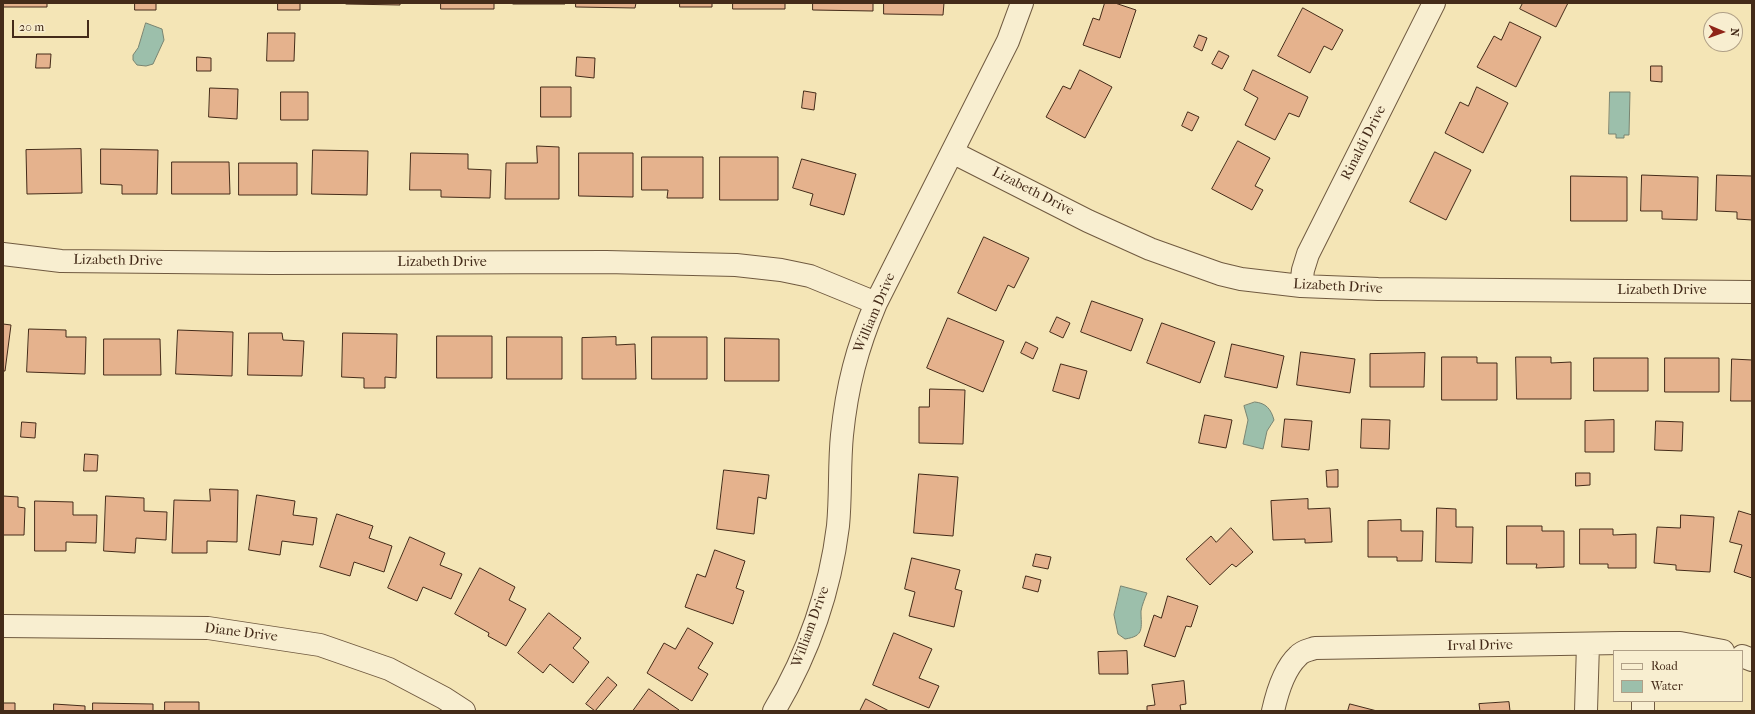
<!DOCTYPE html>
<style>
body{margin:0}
#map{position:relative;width:1755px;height:714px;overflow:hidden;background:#f4e5b6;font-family:"IM FELL French Canon",serif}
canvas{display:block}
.frame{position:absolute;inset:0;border:4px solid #442b19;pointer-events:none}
.legend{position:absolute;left:1613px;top:650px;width:130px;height:52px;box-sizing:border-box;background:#f8eed0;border:1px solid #b0a087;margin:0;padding:5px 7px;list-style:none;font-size:12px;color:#442b19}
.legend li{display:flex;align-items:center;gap:8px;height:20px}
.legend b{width:20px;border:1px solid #b0a087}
.north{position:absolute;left:1703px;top:12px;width:40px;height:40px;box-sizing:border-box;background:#f8eed0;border:1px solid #b0a087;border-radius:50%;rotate:92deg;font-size:11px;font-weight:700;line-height:16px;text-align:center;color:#442b19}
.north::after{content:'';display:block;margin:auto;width:14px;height:18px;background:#8f2418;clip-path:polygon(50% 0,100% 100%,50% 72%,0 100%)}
.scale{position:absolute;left:12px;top:20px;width:77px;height:18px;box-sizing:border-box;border:2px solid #442b19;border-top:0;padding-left:5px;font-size:12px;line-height:14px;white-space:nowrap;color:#442b19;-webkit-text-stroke:3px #f8eed0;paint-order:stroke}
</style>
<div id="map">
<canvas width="1755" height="714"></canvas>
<div class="frame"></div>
<ul class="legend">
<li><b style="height:5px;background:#f8eed0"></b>Road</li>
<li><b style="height:11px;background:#9cbfab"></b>Water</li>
</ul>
<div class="north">N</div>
<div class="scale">20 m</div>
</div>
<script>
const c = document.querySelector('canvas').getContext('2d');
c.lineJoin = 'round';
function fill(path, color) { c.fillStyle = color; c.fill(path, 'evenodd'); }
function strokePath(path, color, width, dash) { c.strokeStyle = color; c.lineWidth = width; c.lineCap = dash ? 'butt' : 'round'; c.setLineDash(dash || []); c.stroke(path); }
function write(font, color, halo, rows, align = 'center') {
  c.font = font + ' "IM FELL French Canon",serif'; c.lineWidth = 3; c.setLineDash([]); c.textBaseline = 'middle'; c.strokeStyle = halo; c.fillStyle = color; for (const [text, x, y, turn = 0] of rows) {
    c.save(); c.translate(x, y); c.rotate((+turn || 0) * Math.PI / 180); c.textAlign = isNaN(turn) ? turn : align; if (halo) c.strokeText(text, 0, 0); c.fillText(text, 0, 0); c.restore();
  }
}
const water = new Path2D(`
 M146,23L162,29L164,40L153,64L146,66L137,65L133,60V55L138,48Z
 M1610,92H1630L1629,135H1624V138H1616V134H1609Z
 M1255,402C1266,403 1271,409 1274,420L1267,431L1263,449L1243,444L1248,420L1244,406Z
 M1121,586L1147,593C1145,598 1142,605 1141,611C1141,628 1145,636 1125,639L1118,634L1114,615Z`);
fill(water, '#9cbfab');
strokePath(water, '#798471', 1);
const building = new Path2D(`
 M3,3H47V7H3Z
 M135,3H156V10H135Z
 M278,3H300V10H278Z
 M346,3H400V5L346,4Z
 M441,3H494V9H441Z
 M513,3H565V4H513Z
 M576,3H636L635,8L576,7Z
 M680,3H712V7H680Z
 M733,3H785V9H733Z
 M813,3H873V11L813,10Z
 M884,3H944L943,15L884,14Z
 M1105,3H1115L1136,10L1120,58L1083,45L1093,18L1099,20Z
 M1523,3H1568L1556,27L1520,9Z
 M1303,8L1343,30L1332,50L1324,46L1310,73L1278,56Z
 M1510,22L1541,37L1516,87L1477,67L1494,36L1501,40Z
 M268,33H295L294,61H267Z
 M1199,35L1207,38L1202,51L1194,47Z
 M1219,51L1229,56L1222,69L1212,64Z
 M37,54H51L50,68H36Z
 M197,57L211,58V71H197Z
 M577,57L595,58L594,78L576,76Z
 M1651,66H1662V82L1651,81Z
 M1080,70L1112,87L1085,138L1046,117L1063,86L1070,89Z
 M1253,70L1308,97L1299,117L1289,113L1275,140L1245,125L1258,98L1244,90Z
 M541,87H571V117H541Z
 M1477,87L1508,103L1483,153L1445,133L1460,102L1468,106Z
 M210,88L238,89L237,119L209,117Z
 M804,91L816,93L814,110L802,108Z
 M281,92H308V120H281Z
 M1188,112L1199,117L1192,131L1182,126Z
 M1238,141L1270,158L1255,186L1263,190L1252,210L1212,189Z
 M537,146L559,147V199H505L506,163H537Z
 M81,149L82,193L27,194L26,150Z
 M101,149L158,150L157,194H122V185L101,184Z
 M313,150L368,151L367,195L312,194Z
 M1435,152L1471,170L1446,220L1410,202Z
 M411,153L468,154V169L491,170L490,198L441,197V190H410Z
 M579,153H633V197L579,196Z
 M642,157H703V198H667L668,190H642Z
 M720,157H778V200H720Z
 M802,159L856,174L844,215L810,205L813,194L793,188Z
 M172,162H229L230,194H172Z
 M239,163H297V195H239Z
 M1642,175L1698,177L1697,220L1662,219V211H1641Z
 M1717,175L1752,176V220L1737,219V212L1716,211Z
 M1571,176L1627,177V221H1571Z
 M984,237L1029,258L1014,288L1008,285L996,311L958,293Z
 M1092,301L1143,319L1131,351L1081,332Z
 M1057,317L1070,323L1063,338L1050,332Z
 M948,318L1004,341L983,392L927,368Z
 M1162,323L1215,342L1200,383L1147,363Z
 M3,324L11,325L5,371H3Z
 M29,329L66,330V337H86L85,374L27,372Z
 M178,330L233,332L232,376L176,374Z
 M249,333H282L283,340L304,341L302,376L248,375Z
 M343,333L397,334L396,378L385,377V388H364V378L342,377Z
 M437,336H492V378H437Z
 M507,337H562V379H507Z
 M616,337V345L635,344L636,379H582V338Z
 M652,337H707V379H652Z
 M725,338L779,339V381H725Z
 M104,339H160L161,375H104Z
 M1026,342L1038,348L1033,359L1021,353Z
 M1232,344L1284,356L1277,388L1225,377Z
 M1301,352L1355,359L1350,393L1297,385Z
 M1425,353L1424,387H1370V354Z
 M1442,357H1477V363H1497V400H1442Z
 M1516,357H1551V363L1571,362V399H1517Z
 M1594,358H1648V391H1594Z
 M1665,358H1719V392H1665Z
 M1732,359L1752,360V401H1731Z
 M1061,364L1087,371L1079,399L1053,391Z
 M930,389L965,390L963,444L919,443V407H929Z
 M1205,415L1232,420L1226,448L1199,443Z
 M1285,419L1312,421L1309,450L1282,447Z
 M1362,419L1390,420L1389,449L1361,448Z
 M1614,420V452H1585V421Z
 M1656,421L1683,422L1682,451L1655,450Z
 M22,422L36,423L35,438L21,437Z
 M85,454L98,455L97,471H84Z
 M724,470L769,475L766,499L758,497L754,534L717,529Z
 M1338,470V487H1327L1326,471Z
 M1576,473H1590V485L1576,486Z
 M919,474L958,477L953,536L914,533Z
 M210,489L238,490L237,542L207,541V553H172L174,500L210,501Z
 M257,495L295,501L293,515L317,518L313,545L282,541L280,555L249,550Z
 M3,496L18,497V507L25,508L24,535H3Z
 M106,496L144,498V511L167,512L166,540L136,538L135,553L104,551Z
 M1308,499V509L1330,508L1332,542L1305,543V539L1273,540L1271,501Z
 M35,501L73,502V515H97L96,543L66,542V551H35Z
 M1437,508L1456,509V527H1473L1472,563L1436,562Z
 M1739,511L1752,515V578L1734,572L1742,545L1730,542Z
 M337,514L373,526L369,538L392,546L384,572L354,562L350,576L320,567Z
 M1681,515L1714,517L1710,572L1676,570V565L1654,563L1657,527L1680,528Z
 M1401,520V531H1423L1422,561H1397V557H1368V521Z
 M1507,526H1542V531H1564V567L1536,568L1537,564H1507Z
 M1231,528L1253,552L1236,567L1232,564L1210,585L1186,559L1211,536L1216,542Z
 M1580,529H1613V535L1636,534V568H1608V564H1580Z
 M410,537L445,553L440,565L462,574L451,599L423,587L417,601L388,588Z
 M715,550L745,561L736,588L744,591L733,624L685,607L697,574L705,577Z
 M1036,554L1051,557L1048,569L1033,566Z
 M912,558L960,570L955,589L962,591L954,627L909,616L915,592L905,589Z
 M480,568L515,587L509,600L526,609L506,646L488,636L489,633L455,614Z
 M1026,576L1041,580L1038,592L1023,588Z
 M1168,596L1198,606L1191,627L1186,626L1175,657L1144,646L1154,615L1161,618Z
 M549,613L581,638L573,648L589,662L573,683L550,664L543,673L518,653Z
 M688,628L713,643L698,668L708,674L692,701L647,673L664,643L675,649Z
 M894,633L932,649L919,678L939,686L929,708L873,685Z
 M1127,651L1128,674H1099L1098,652Z
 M608,677L617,685L595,711L586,704Z
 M1184,681L1186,704L1180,705L1181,711H1147V706L1155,705L1152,685Z
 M649,689L679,710L678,711H633Z
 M866,699L889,711H860Z
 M165,702H199V711H165Z
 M1509,702L1510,711H1480L1479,704Z
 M3,703H15V711H3Z
 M93,703L153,704V711H93Z
 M54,704L85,706V711H54Z
 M1350,704L1377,711H1348Z`);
fill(building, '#e5b28d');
strokePath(building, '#442b19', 1);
const street = new Path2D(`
 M952,152L1088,221L1150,249L1220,274L1241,279L1301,286L1378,289L1752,292
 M3,254L61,261L272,263L606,262L736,265L781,270L810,276L876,303
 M1301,286L1303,270L1308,254L1434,3
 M3,626L208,628L320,645L389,669L444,698L464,711
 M1742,656L1752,660
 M774,711C808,654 830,591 838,526C841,495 839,465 842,435C847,386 857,348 876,303L1008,41L1022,3
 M1273,711C1277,693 1284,669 1298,656C1302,651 1309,650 1315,648L1621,643H1680L1723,651
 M1586,711L1588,644
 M1643,711V701`);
strokePath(street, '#705a40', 24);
strokePath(street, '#f8eed0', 22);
write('14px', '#442b19', '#f8eed0', [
 ["Rinaldi Drive",1364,143,-63],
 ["Lizabeth Drive",1033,192,27],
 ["Lizabeth Drive",118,261,1],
 ["Lizabeth Drive",442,263],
 ["Lizabeth Drive",1338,287,3],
 ["Lizabeth Drive",1662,291],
 ["William Drive",875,313,-67],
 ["William Drive",811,627,-70],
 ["Diane Drive",241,633,7],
 ["Irval Drive",1480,646,-1]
]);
</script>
